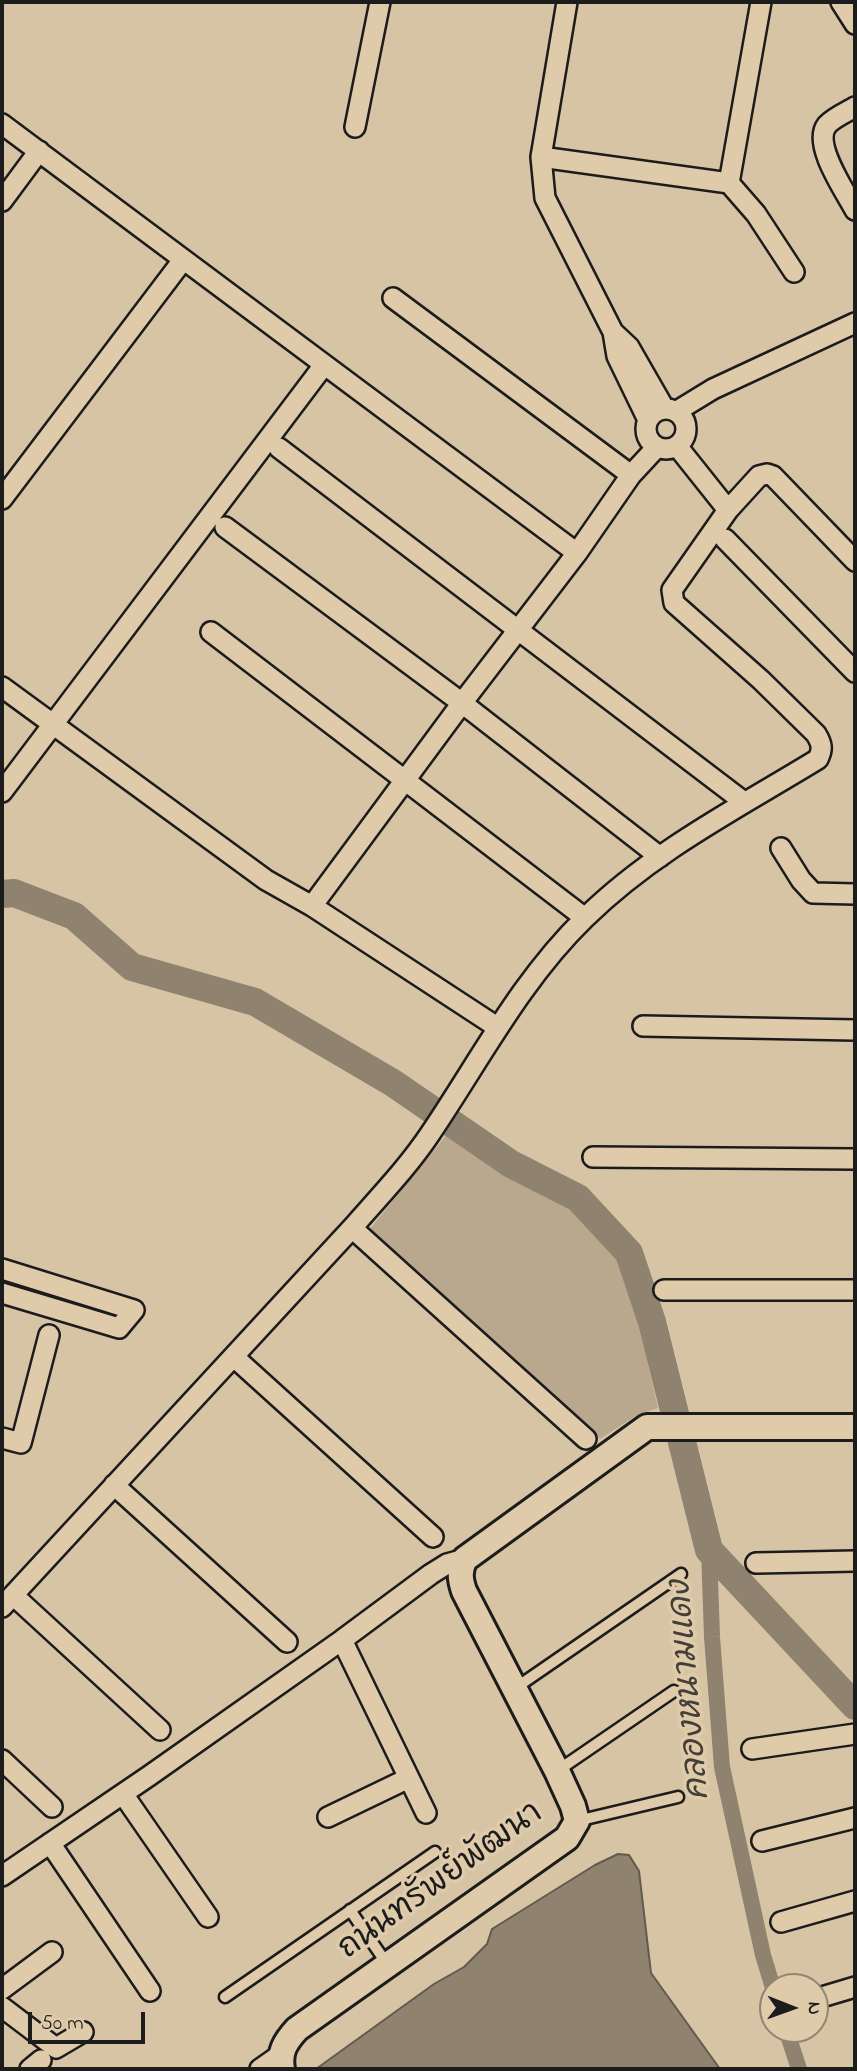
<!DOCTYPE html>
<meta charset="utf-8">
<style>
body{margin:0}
#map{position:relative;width:857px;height:2071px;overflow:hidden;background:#d7c4a4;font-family:"Indie Flower",sans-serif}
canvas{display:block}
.frame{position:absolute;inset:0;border:4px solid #1c1c1c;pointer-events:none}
.north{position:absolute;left:759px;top:1973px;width:70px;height:70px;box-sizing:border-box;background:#dfcbaa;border:2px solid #918571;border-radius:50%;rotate:91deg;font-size:19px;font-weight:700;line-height:28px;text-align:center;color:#1c1c1c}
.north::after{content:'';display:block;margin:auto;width:24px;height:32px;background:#1c1c1c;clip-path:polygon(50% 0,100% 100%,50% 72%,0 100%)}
.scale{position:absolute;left:28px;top:2012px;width:117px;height:32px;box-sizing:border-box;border:4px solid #1c1c1c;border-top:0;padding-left:9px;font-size:21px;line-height:24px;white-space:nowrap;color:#1c1c1c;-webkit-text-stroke:5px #dfcbaa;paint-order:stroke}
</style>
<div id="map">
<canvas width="857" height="2071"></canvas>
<div class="frame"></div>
<div class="north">N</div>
<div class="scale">50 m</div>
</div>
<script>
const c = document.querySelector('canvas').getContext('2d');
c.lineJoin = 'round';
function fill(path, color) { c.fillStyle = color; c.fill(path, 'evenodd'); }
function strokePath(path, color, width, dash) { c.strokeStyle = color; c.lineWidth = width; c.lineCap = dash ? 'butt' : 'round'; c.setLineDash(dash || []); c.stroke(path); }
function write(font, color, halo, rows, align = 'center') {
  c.font = font + ' "Indie Flower","Playpen Sans Thai",sans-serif'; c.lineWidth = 7; c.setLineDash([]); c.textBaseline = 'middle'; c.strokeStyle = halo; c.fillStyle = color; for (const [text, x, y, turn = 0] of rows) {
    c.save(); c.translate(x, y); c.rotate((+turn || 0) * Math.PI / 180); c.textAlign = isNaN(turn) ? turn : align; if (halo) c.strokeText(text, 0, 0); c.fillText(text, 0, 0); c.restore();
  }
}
fill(new Path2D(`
 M448,1133L570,1204L612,1244L633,1299L658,1408L637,1415L600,1439L369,1230Z`), '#b9a88d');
const water = new Path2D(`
 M618,1854L629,1855L639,1871L651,1973L720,2069H316L434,1984L464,1967L487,1944L492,1929L595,1865Z`);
fill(water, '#8f8370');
strokePath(water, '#615a4e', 2);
strokePath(new Path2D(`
 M709,1550L712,1637L722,1767L763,1955L773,1988
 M786,2029L799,2069`), '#8f8370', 16);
strokePath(new Path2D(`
 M2,894L14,893L74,916L132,967L255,1002L393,1083L511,1164L578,1198L629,1253L652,1322L709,1550L855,1706`), '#8f8370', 28);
const service = new Path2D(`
 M514,1689L681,1574
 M557,1771L674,1691
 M577,1821L678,1797
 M350,1910L387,1964
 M225,1997L435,1852`);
const minor = new Path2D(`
 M567,2L541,157L545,198L613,332L617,356L648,420
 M841,2L855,24
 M855,107C847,112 834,117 827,125C812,144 845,191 855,210
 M2,124L577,553
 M355,127L380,2
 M541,157L729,183L761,2
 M729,183L756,214L794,272
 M2,201L39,151
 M393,298L631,475
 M613,332L629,347L664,408
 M646 429a20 20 0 1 1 40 0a20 20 0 1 1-40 0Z
 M677,411L713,389L855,323
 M677,446L728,510
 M279,448L744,802
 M2,499L183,260
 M225,527L462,703L660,857
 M725,539L855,672
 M211,632L585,918
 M2,687L266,880L312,906L462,703L577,553L631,475L657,447
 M2,792L324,365
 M781,848L801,880L813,893L855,894
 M312,906L497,1027
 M643,1026L855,1030
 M593,1157L855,1159
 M352,1228L586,1439
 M2,1269L134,1310L119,1328L2,1293
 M664,1290H855
 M234,1357L433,1537
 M2,1438L21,1443L49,1335
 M114,1485L287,1642
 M756,1563L855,1561
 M13,1595L160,1730
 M2,1607L352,1228C379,1197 408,1167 430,1134C480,1060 521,980 585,918C653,851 738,808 818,759C823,749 822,744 816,734L761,680L674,603L672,590L728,510L759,476L767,474L773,476L855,561
 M342,1640L426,1813
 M752,1749L855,1734
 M2,1760L52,1807
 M123,1794L208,1917
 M328,1817L409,1778
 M762,1841L855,1818
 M50,1843L150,1991
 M2,1876L149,1776L342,1640L431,1574L447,1564L465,1559
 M781,1922L855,1901
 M2,1989L52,1952
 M815,1999L855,1987
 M2,2007L56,2048L83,2032
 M30,2069L41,2060
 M260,2069L280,2055`);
const tertiary = new Path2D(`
 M282,2069C279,2052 285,2042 297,2029L567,1838L577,1821L573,1806L557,1771L464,1591C460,1579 459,1571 465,1559L647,1427H855`);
strokePath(service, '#1c1c1c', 15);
strokePath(minor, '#1c1c1c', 24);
strokePath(tertiary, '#1c1c1c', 30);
strokePath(service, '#dfcbaa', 10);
strokePath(minor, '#dfcbaa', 19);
strokePath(tertiary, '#dfcbaa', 24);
write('32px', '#1c1c1c', '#dfcbaa', [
 ["ถนนทรัพย์พัฒนา",442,1883,-36]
]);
write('italic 33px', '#444039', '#dfcbaa', [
 ["คลองหนามแดง",692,1690,-95]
]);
</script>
